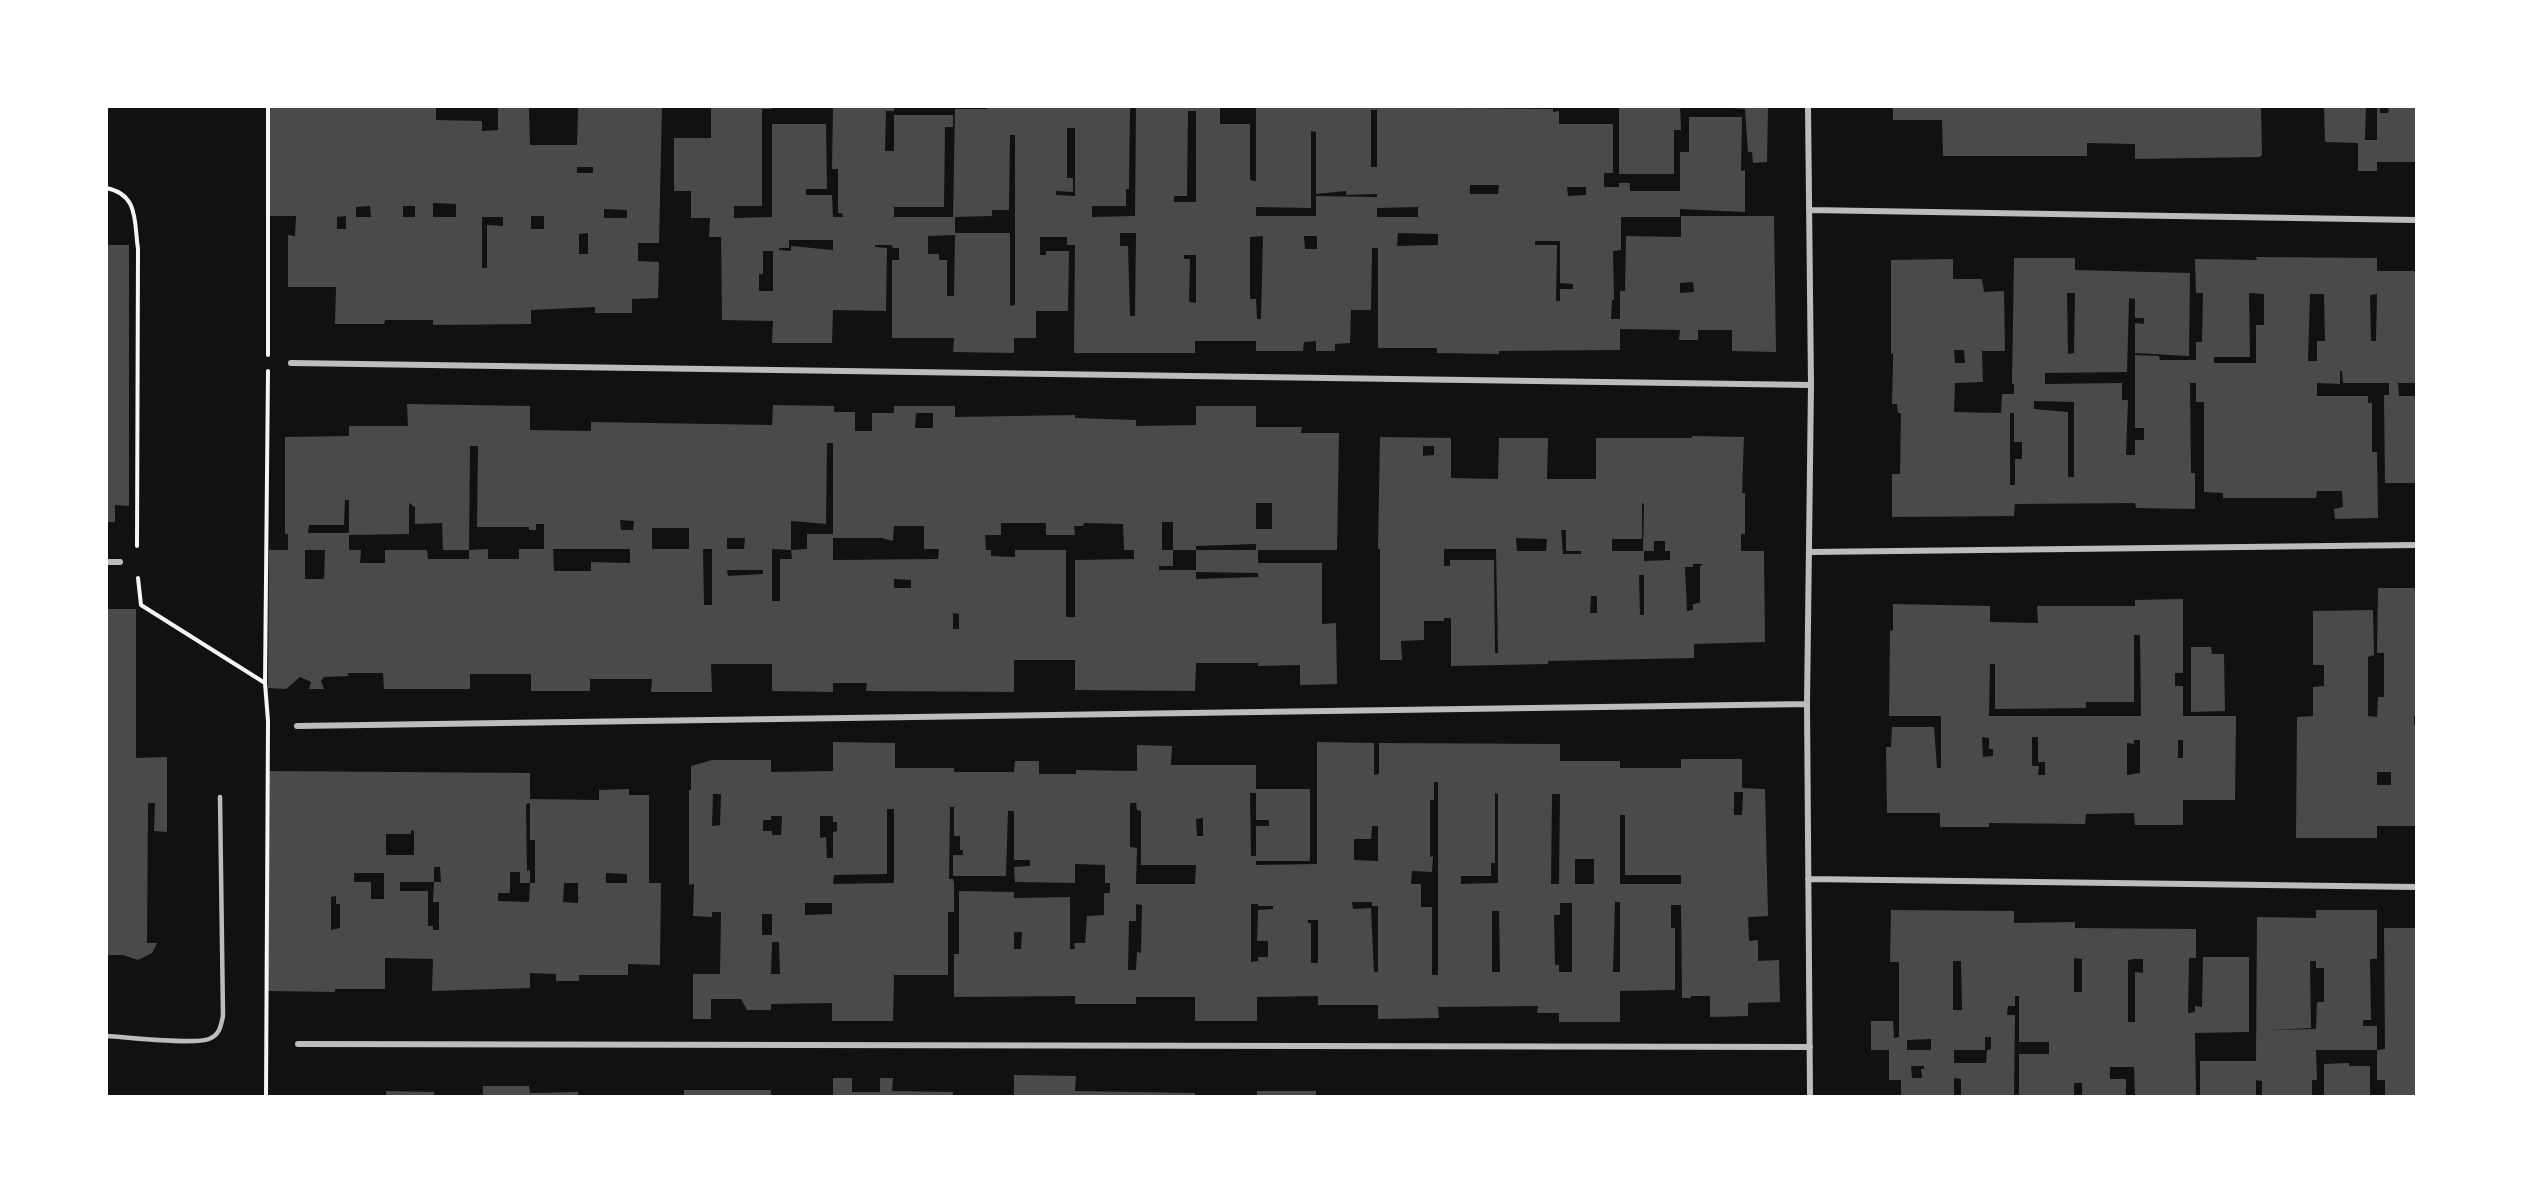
<!DOCTYPE html>
<style>
body{margin:0}
#map{position:relative;width:2523px;height:1203px;overflow:hidden;background:#111;font-family:Raleway,sans-serif}
canvas{display:block}
.frame{position:absolute;inset:0;border:108px solid #fff;pointer-events:none}
</style>
<div id="map">
<canvas width="2523" height="1203"></canvas>
<div class="frame"></div>
</div>
<script>
const c = document.querySelector('canvas').getContext('2d');
c.lineJoin = 'round';
function fill(path, color) { c.fillStyle = color; c.fill(path, 'evenodd'); }
function strokePath(path, color, width, dash) { c.strokeStyle = color; c.lineWidth = width; c.lineCap = dash ? 'butt' : 'round'; c.setLineDash(dash || []); c.stroke(path); }
fill(new Path2D(`
 M267,106H436V120L482,121V131L498,130V107H529L530,145H577L578,107L662,106L659,243H638V261L659,262L658,298L632,299V313H595V307L531,310V324L433,325V320H385L384,324H335L336,287H288V235L295,236L296,216H266ZM577,167H593V173H577ZM433,203L456,204V217H433ZM370,206L371,217H356V207ZM403,206H415V217H403ZM604,209L627,210V218H604ZM346,216V229H337V217ZM531,216H544V229H531ZM482,217H503V226L487,225V268H482ZM588,233V254H579V234Z
 M711,106H772V109H762V206H734V218L772,217V124H826L827,189H806V195H832L833,217H843L842,213H838V169H832L833,106H894V111H886L885,151H894V115H953V127H945L944,207H894V217H955V235V233H1010V306L1015,305V135H1010L1009,210H992V216L953,217L955,109H987V106H1130L1129,189H1126V206H1092V217L1135,216L1136,106H1220V124H1250V180L1256,181V106L1553,109V112L1559,111V124H1613V173H1604V187H1619V183H1630V191H1680V152H1689V117H1742L1741,171L1745,170V212L1680,209V217H1621V250L1613,251L1614,300H1612L1611,319H1620V291H1625L1626,236L1681,237V216H1774L1776,352L1732,351V330H1698V340H1679L1680,330L1620,329V350L1499,351V354L1437,353V348H1378V248H1372L1371,310H1351L1350,343L1335,344V351H1316V341L1304,342L1303,351H1256V341H1195V353H1074L1075,245H1067V237H1040V255H1046V251H1069L1068,311H1036V338H1014V353L953,352L954,338H892V260H899V248H893L892,245H875V247L887,248L886,311L833,310L832,343H772L773,321L722,320L721,237H709L710,218H691V191H674V138H711ZM1371,110H1377V167H1371ZM1188,111H1196V202H1174V196H1187ZM1067,128H1075V196L1056,195V191L1073,192V178H1067ZM1311,131L1316,132V194L1346,191V195L1377,194V197L1316,196V216H1256V207L1311,208ZM1470,185H1499L1498,194H1470ZM1567,187H1586V195L1568,196ZM1418,207V217H1377V208ZM1120,233H1136L1135,316H1130L1128,246H1120ZM1398,233L1438,234V245L1397,246ZM955,235L954,296H947V260H939V254H928V236ZM1263,236L1261,319H1257L1256,299H1250V237ZM1304,236H1317V249H1305ZM789,240H833V250L791,246V251L779,250V248H789ZM1535,241H1560V283L1573,284V289H1560V301H1556L1557,245H1535ZM763,251H773V291H759V274H763ZM1184,255H1196V303L1189,302L1190,259H1184ZM1693,282L1694,292L1680,293V283Z
 M1619,106H1680L1681,130H1674V174H1619Z
 M1732,106H1768L1767,162L1753,163L1752,152H1748L1745,109L1732,108Z
 M1893,106H2261L2262,155L2260,157L2135,159V144L2087,143V156H1943L1942,120H1893Z
 M2324,106H2366L2365,140H2377V106H2380V113H2388L2389,106H2416V162H2377V171H2358V143L2325,142Z
 M106,245H129V506L115,505V522H106Z
 M2256,257L2377,258V271H2416V383H2398L2399,396H2416V483H2385L2384,395H2389V383H2343L2342,371H2340V384L2317,383V396H2368V403H2372V452H2377L2378,518L2335,519L2334,509L2343,507L2342,491H2317L2316,498H2223V493L2204,492V402H2196V383H2190L2191,473H2195V509L2136,508L2135,503L2015,504L2014,516L1892,517V474H1900L1901,413H1898L1897,404H1892L1893,364V353L1891,354V260L1953,259V279H1982L1984,292L2004,291L2005,351H1982L1983,382L1955,383L1954,412L2001,413L2002,394H2014V384H2012L2014,258H2075V270L2190,273L2189,356L2135,353V323L2144,324V318H2135V299L2129,298L2127,372L2045,373V384L2122,383V400H2128L2126,455H2135V440H2144V428H2135V355L2159,356L2160,360H2196V342H2202L2203,293H2196L2195,259L2257,260ZM2067,293H2075L2074,353L2068,354ZM2249,293L2264,294V325H2256V363H2214V357H2250ZM2310,294H2324L2325,341H2317V361H2308ZM2377,294L2376,341H2371L2370,295ZM1954,350H1964L1965,363H1955ZM2034,401L2074,402V477H2068V412L2034,409ZM2010,413H2014V442H2022V459H2015V485H2010Z
 M407,404L530,406V430L591,431V422L772,425L773,405L834,406V412H855V431H872V413H894V406H955V417L1075,415V418L1136,420V426L1196,425V406H1256V427H1302L1301,433H1339L1337,550H1258V563H1322V624L1336,623L1337,684L1300,685V665L1258,666V663H1196L1195,691L1075,690V660H1014V692L866,691L867,683H833V692L772,691V664H711L712,692H651L652,679H590V691H531V674H470V689H384L383,673H348V676L324,677L321,681L324,689H309L311,682L300,677L286,689L268,688L269,550H288V534H285V437L349,436V426H408ZM916,413H933V428H915ZM827,443H833V534H807V549L791,550L792,559H780V601H772V549L791,550V521L826,524ZM470,446H478L477,527H529V530H536V524H544V549H519V559H488V549L469,550V559H428L427,550H385V563H360L361,550H349V535L409,534V503L415,507V524L442,523L443,550H469ZM345,500H349V533H308L309,525H344ZM1256,503H1272V529H1256ZM620,520L634,521L633,530H621ZM1134,522V559L1075,560V617H1066V550H1015V557L991,556V550H986L985,535H1001V523H1046V535H1075L1074,526H1083L1084,523L1123,524L1124,550H1134ZM1162,522H1173V550H1196V546L1256,544V550H1196V570H1159V566H1173V550H1162ZM894,526H924V549H939L938,559L833,560V538H882L893,541ZM652,528H689V549H652ZM727,538H745L744,549H727ZM553,549H630V563L591,562V571H554ZM703,549H712V605H704ZM305,550H325L324,579H305ZM727,570H763V574L728,576ZM1196,572L1258,573V577L1196,579ZM894,579L911,580V588H894ZM953,613L959,614V629H953Z
 M1692,436L1744,437L1742,493H1745V534H1741V551H1764L1765,642L1694,644V658L1548,661V664L1451,666V618H1444V621H1424V640L1401,641L1402,660H1380V549H1378L1380,437L1451,438V478L1498,479L1499,438H1548L1547,479H1596V438H1692ZM1423,446H1434V455L1423,456ZM1642,503L1644,504L1643,551H1654V541H1665V551H1670V560L1644,561V551H1612V539H1642ZM1561,530H1566V551H1581V554H1563ZM1516,538L1547,539L1546,551H1517ZM1444,549H1496L1498,653H1495L1494,560H1450V566H1444ZM1693,564H1703L1700,566V603L1693,604V610L1687,611L1685,567H1693ZM1639,575H1644V615H1640ZM1591,596H1597V613H1590Z
 M2378,588H2416V716H2414V725H2416V826H2377V838H2296L2297,717L2313,716V687L2324,686V665H2313V611L2373,610L2374,655L2368,657V716L2377,717L2378,697H2384V653H2377ZM2377,772H2391V785H2377Z
 M2183,599V673H2175V686H2183V716H2236L2235,800H2183V825H2135L2134,813L2086,814L2085,824L1989,823V827H1940V813H1887L1886,747H1891L1892,727H1934L1937,768H1941V716H1889L1890,631L1893,630V604L1990,606V622L2038,623L2037,606H2135V600ZM2134,635H2140L2141,716H1989L1990,664H1995V709L2086,708V702H2134ZM1982,737L1989,738V749H1993V756L1983,757ZM2032,737H2038V762H2045V775H2038L2039,766H2032ZM2134,740H2140V773L2127,775V743L2134,744ZM2178,740H2183V758H2178Z
 M106,609H136V758L167,757V832L154,831L155,803H148L147,943H157L152,953L138,960L123,955H106Z
 M2191,647H2211L2212,654H2224L2225,711L2191,712Z
 M833,742L895,743V768H954V772H1014L1015,761H1039V774H1076V770L1137,771V745L1172,746L1171,765H1256V789H1310V861H1256V865L1317,864V742L1374,743V775L1379,774V743L1560,744V761H1620V768H1681V759H1742V788L1765,789L1768,916L1748,917L1749,941L1758,940V961L1779,960L1780,1002L1748,1003V1016L1710,1017V996H1691V998H1682L1681,905H1671V928H1675V990L1620,991V1022H1559V1013H1537L1538,1006L1438,1007L1439,1018L1378,1019V1005H1318V996L1257,997V1021H1195V997H1136V1004H1075V996L954,997V954H959V891L1014,892V898L1070,897V949H1075L1074,943H1085L1087,916L1104,915V893H1110V883H1105V865L1075,864V883L1015,882L1014,867L1030,866V860H1014V811H1008L1006,876H953V855H963V850H960V836H954V807H950L949,879H953L954,883V912H948V975H894L893,1021H832V1003L771,1004V1010H747L741,999H711V1019H693V974H720L721,912H712V917L693,916L694,884L689,885V790H691V766L712,760H771V772L833,771ZM1434,782H1438V975H1432V907H1421V884H1411L1412,871L1432,872L1433,856L1430,857V800H1434ZM1734,792H1743L1742,815H1734ZM1250,793H1256V820H1269V826H1256V856H1251ZM1495,793L1498,794V883L1461,884V876H1491V863H1495ZM713,794H721L720,825L712,826ZM1552,794H1560L1559,884H1551ZM1130,803H1136L1137,810L1141,811V865H1196L1195,884H1136L1137,848L1130,847ZM887,809H894V883L833,884L834,875L887,874ZM1620,815H1625V875H1681V884H1620ZM771,816H782L781,835H772V831H763V820H771ZM820,816H833V822H837V831L833,832V858H827L826,837L820,838ZM1203,818V836H1197L1196,819ZM1372,826H1378V861L1354,860V839H1371ZM1575,859H1594V884H1575ZM1352,902H1372V906H1378V972H1374L1371,908L1353,909ZM1615,902H1620V972H1613ZM805,903H832V914L805,915ZM1560,903H1572V972H1559V965H1555L1554,915H1560ZM1136,904L1142,905L1141,953L1137,952L1136,970H1128L1129,921H1136ZM1251,904H1258V906H1273V909L1258,910L1257,941H1268V957H1258V961L1251,962ZM1492,911H1499L1500,972H1492ZM762,914H772V935H762ZM1308,920H1318V963H1311V923H1308ZM1014,932H1022L1021,949H1014ZM772,942H779L780,974H771Z
 M266,771L530,773V799L599,800V790L629,789V795H649V883H661L660,965L628,964V975H579V981H556V974L530,973V988L432,991L433,959L385,958V989H335V992L268,991ZM530,803V840H535V883H530L529,902L498,901V893H510V872H520V883H530V870L527,871L526,804ZM411,830L414,831V855H386V834H411ZM434,867H440L441,882H434L433,902H439V930H433V926H428V891H400V882H434ZM354,873H384V899H371V882H354ZM606,873L627,874V883H606ZM564,883H578V903L563,902ZM336,896V904H340V928L331,930V897Z
 M1891,910L2014,911V923L2075,922V928L2196,929V958H2189L2188,1013L2195,1012V1006L2202,1007L2203,957H2249V1032L2195,1033L2196,1096H2135L2134,1067H2110V1079H2126V1096H2082V1083H2074V1096H2019V1054H2049V1042H2019V996H2015V1006H2008L2007,1015H2015L2014,1096H1961V1079L1954,1078V1096H1901V1080H1889V1050H1871V1021H1893L1894,1038L1899,1037V962H1890ZM2074,958L2082,959V992H2074ZM2135,959H2143V973L2135,972V1022H2128V960ZM1953,961H1961L1962,1010H1953ZM1985,1037H1991V1049L1987,1050L1986,1063H1954V1050H1985ZM1931,1039V1050H1907V1040ZM1911,1066H1924V1069H1921L1922,1078H1912Z
 M2316,910H2377V959H2370L2371,1020H2363V1026H2377V1050H2316L2317,1080H2312V1096H2262V1081L2256,1080V1096H2200V1061H2256L2257,917L2316,918ZM2310,961H2316V968H2324V1002H2317L2316,1029L2270,1030L2311,1028Z
 M2384,928H2416V1096H2385V1080H2377V1050L2385,1049Z
 M2349,1063V1066H2370V1096H2324V1064Z
 M1014,1075L1076,1076L1075,1091L1195,1093V1096H1014Z
 M833,1078H852V1092H880V1078H893L892,1091L953,1092V1096H833Z
 M483,1086H529L530,1093L578,1092V1096H483Z
 M684,1090H771V1096H684Z
 M386,1091L434,1092V1096H386Z
 M1257,1091H1316V1096H1257Z`), '#4a4a4a');
strokePath(new Path2D(`
 M106,188C139,194 134,222 138,249L137,546
 M268,355V106
 M138,578L141,605L265,683
 M266,1096L268,721L265,683L268,371`), '#f5f5f5', 4);
strokePath(new Path2D(`
 M106,1036C127,1037 194,1045 209,1039C220,1035 221,1025 223,1016L220,797`), '#bcbcbc', 4.5);
strokePath(new Path2D(`
 M1808,106L1811,385L1807,704L1810,1096
 M1809,210L2416,220
 M291,363L1811,385
 M1810,552L2416,545
 M106,562H120
 M297,726L1807,704
 M1808,879L2416,887
 M298,1044L1810,1047`), '#bcbcbc', 6);
</script>
